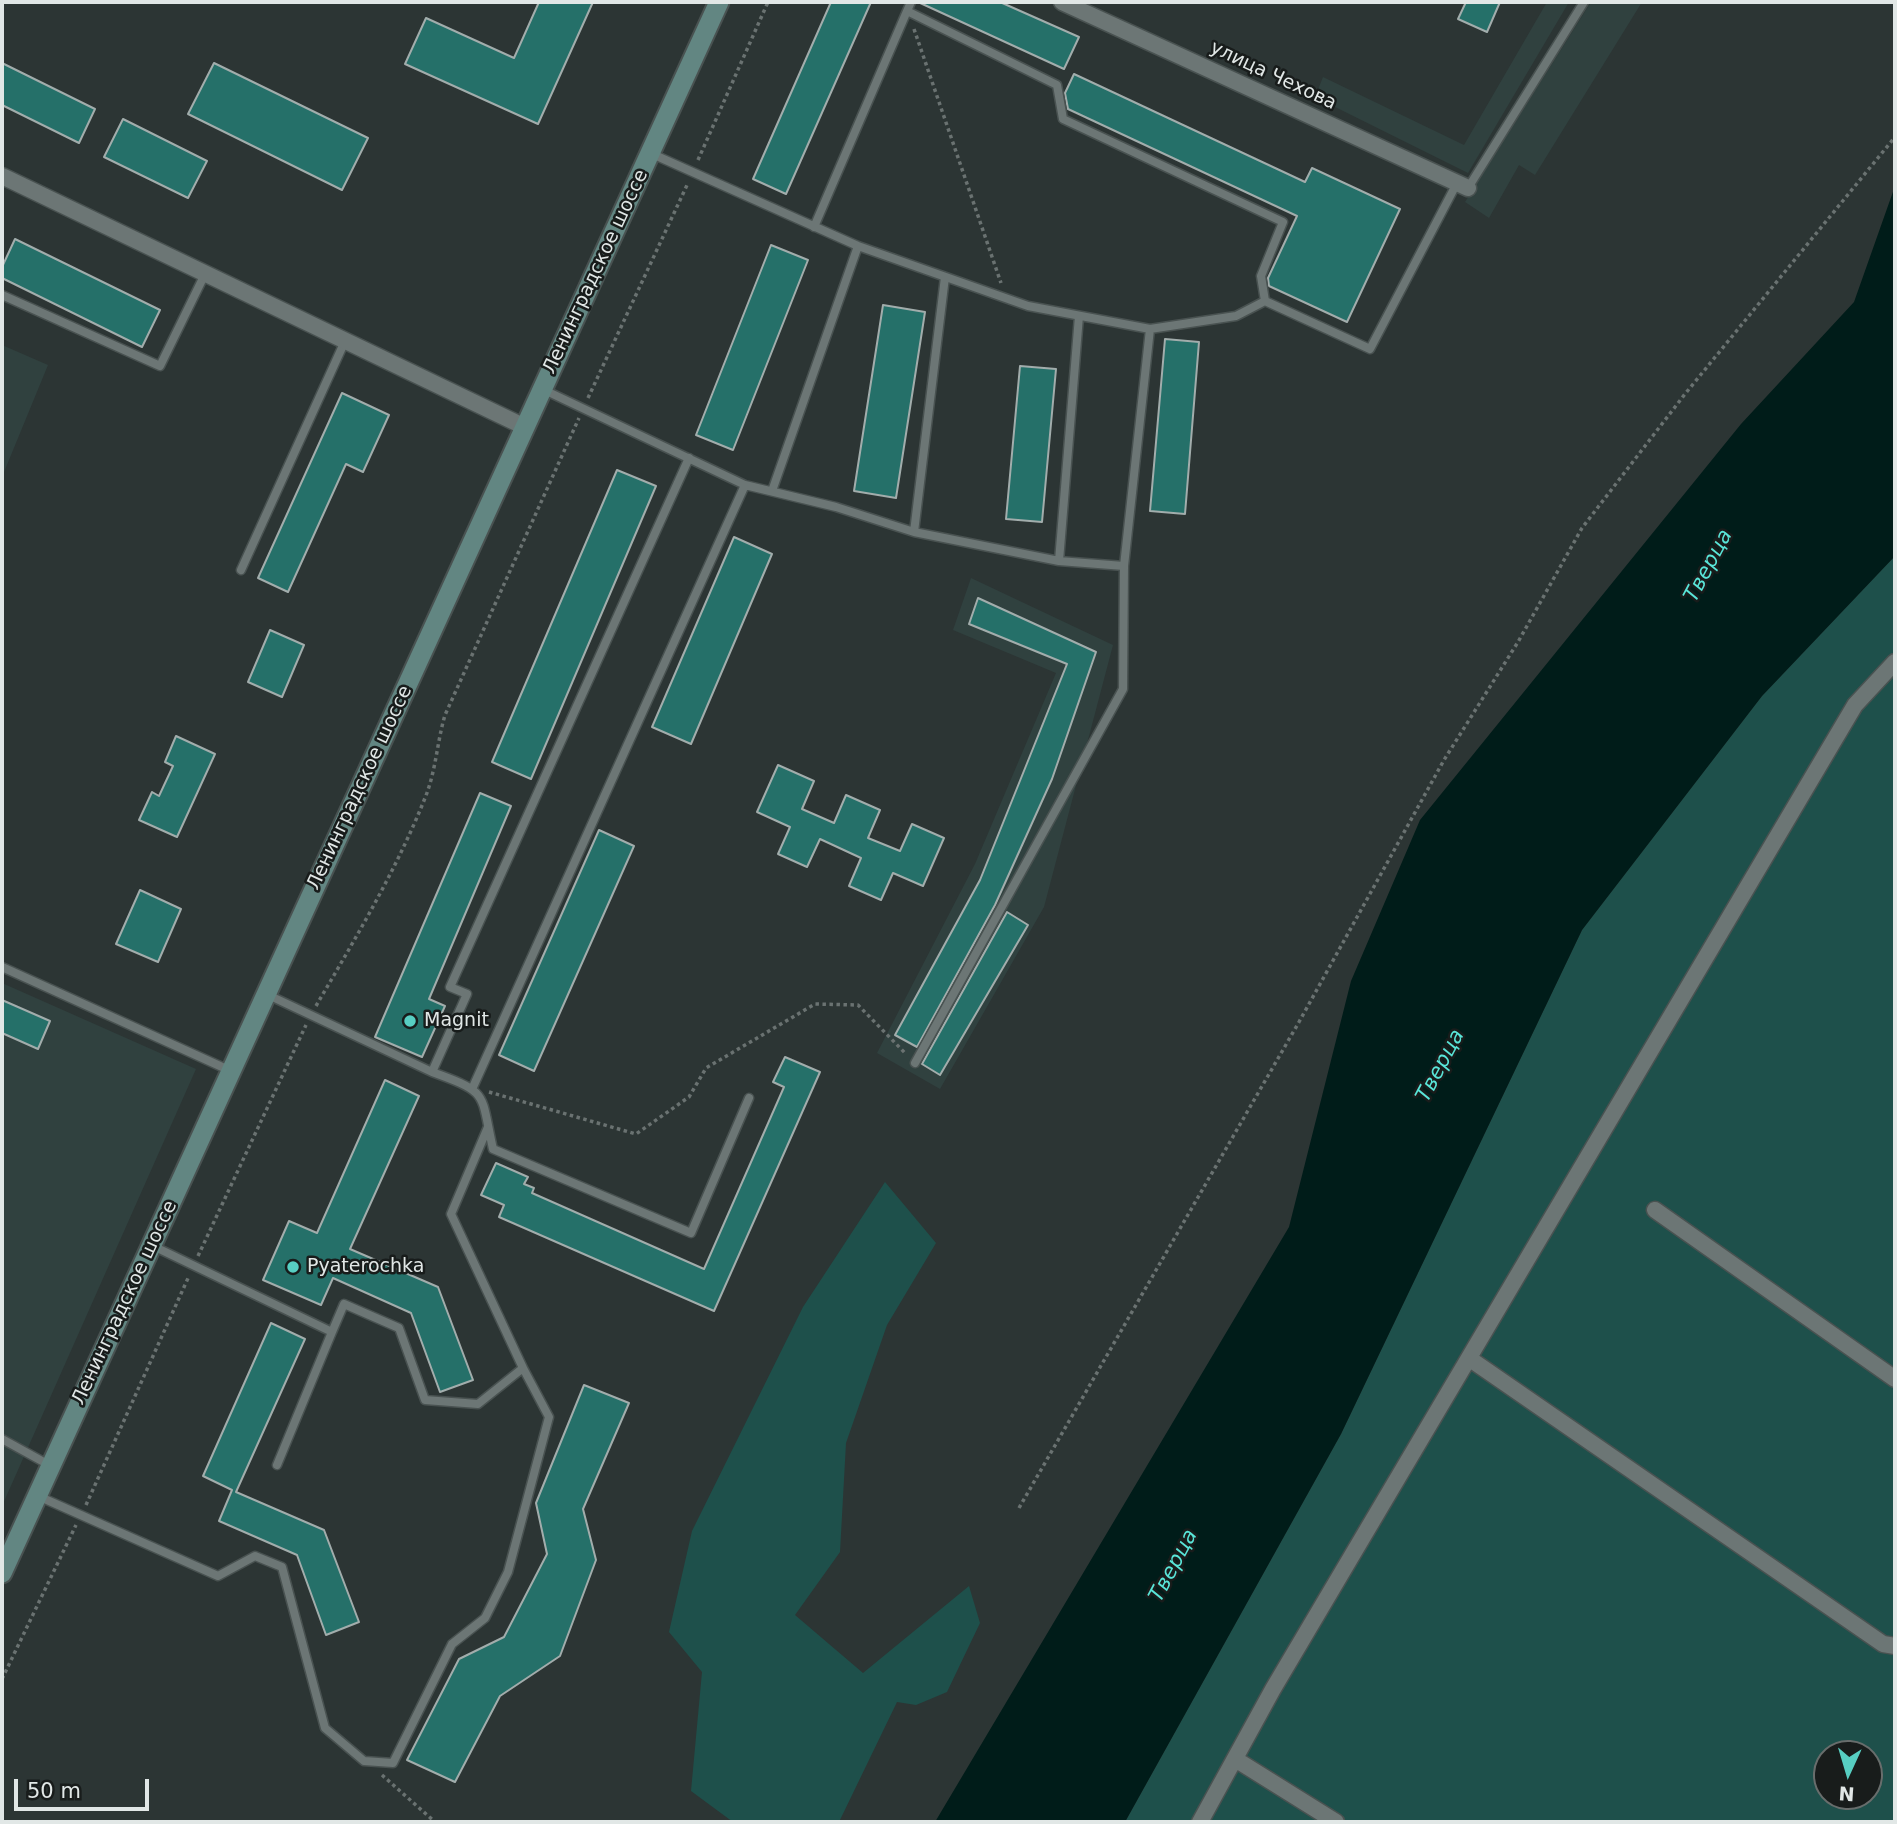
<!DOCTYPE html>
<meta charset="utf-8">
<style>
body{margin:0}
#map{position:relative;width:1897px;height:1824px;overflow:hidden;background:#2c3534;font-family:"DejaVu Sans",sans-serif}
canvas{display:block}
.frame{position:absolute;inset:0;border:4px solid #e1e7e6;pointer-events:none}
.north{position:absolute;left:1813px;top:1740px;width:70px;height:70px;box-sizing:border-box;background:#181c1b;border:2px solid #686d6c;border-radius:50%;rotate:184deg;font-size:19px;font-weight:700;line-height:28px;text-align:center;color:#e1e7e6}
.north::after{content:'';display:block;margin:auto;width:24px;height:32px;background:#57cec2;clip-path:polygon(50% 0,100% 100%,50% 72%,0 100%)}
.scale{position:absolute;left:14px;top:1779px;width:135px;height:32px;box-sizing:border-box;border:4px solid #e1e7e6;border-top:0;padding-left:9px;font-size:21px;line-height:24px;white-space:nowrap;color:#e1e7e6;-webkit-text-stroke:5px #181c1b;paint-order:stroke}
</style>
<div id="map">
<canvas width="1897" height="1824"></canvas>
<div class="frame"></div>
<div class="north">N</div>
<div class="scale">50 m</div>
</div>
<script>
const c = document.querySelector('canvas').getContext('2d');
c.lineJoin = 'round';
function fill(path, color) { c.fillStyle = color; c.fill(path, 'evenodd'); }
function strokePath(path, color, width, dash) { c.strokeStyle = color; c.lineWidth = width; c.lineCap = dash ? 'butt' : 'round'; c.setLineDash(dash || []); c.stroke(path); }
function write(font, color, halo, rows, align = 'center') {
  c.font = font + ' "DejaVu Sans",sans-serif'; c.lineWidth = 5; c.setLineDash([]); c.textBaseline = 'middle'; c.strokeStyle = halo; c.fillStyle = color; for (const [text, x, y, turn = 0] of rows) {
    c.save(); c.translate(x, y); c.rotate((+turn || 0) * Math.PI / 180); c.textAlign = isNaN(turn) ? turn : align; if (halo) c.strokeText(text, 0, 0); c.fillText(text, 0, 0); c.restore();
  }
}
fill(new Path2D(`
 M1547,2H1569L1468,173L1315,97L1323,77L1464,145Z
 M1591,2H1642L1535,175L1519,165L1489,218L1465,202Z
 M2,345L48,365L2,477Z
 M971,578L1113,645L1044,907L940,1089L877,1053L975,864L1056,673L953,630Z
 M2,983L196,1069L2,1506Z`), '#30413f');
fill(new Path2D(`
 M1895,556V1817L1891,1822H1125L1341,1434L1582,930L1762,696ZM1827,1754H1869V1796H1827Z
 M885,1182L936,1243L887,1325L846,1443L840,1552L795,1615L863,1673L969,1586L980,1623L947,1692L916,1705L897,1702L839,1822H733L691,1791L702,1672L669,1632L692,1531L803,1307Z`), '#1e504b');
fill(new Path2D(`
 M1895,186V556L1762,696L1582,930L1341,1434L1125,1822H935L1289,1227L1351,981L1420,820L1741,424L1854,302Z`), '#001c19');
const building = new Path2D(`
 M539,2H593L538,124L405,64L426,18L514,58Z
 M831,2H871L786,194L753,179Z
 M918,2H1000L1079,37L1064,69Z
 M1466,2H1500L1487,32L1458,19Z
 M2,63L95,109L79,143L2,105Z
 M214,63L368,138L342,190L188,114Z
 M1074,74L1305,182L1312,168L1400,209L1347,322L1269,286L1268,278L1297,216L1068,109L1065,93Z
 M123,119L207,161L188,198L104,157Z
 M15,239L160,310L142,347L2,278V267Z
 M771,245L808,260L733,450L696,435Z
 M883,305L925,312L896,498L854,491Z
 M1165,339L1199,342L1185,514L1150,511Z
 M1020,366L1056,369L1042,522L1006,519Z
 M342,393L389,415L363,472L346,464L288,592L258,578Z
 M617,470L656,486L531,779L492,762Z
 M734,537L772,554L691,744L652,727Z
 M978,598L1096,652L1052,779L995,905L917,1047L895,1035L980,880L1067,664L969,624Z
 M270,630L304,645L282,697L248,682Z
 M176,736L215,754L177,837L139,820L152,792L159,796L173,766L165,762Z
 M778,765L814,781L802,809L834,823L846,795L880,810L868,838L900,851L912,824L944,838L923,886L893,873L881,900L849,886L861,858L820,839L807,867L778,854L790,827L757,812Z
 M480,793L511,806L429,999L445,1006L422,1057L375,1037Z
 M599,830L634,846L534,1071L499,1055Z
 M140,890L181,909L158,962L116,944Z
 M1007,912L1028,925L940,1075L922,1064Z
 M2,1000L50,1021L38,1049L2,1033Z
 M785,1057L820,1072L714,1311L499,1217L504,1205L481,1195L496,1163L528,1177L524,1184L534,1188L532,1193L704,1269L784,1087L773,1082Z
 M385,1080L419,1096L350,1249L438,1287L473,1380L440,1392L411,1313L333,1278L321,1305L263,1280L289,1221L317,1233Z
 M271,1323L305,1339L236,1492L324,1530L359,1622L326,1635L297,1555L219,1521L232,1490L203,1476Z
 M584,1385L629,1403L583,1509L596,1560L560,1656L500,1696L455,1782L407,1760L459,1659L504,1637L547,1554L536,1503Z`);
fill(building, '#257069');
strokePath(building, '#a2adac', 2);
const service = new Path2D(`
 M911,2L907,11L1057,85L1063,119L1283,222L1261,276L1265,301L1370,349L1457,183
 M650,153L858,246L1028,306L1150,329L1236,316L1265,301
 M1468,188L1584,2
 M814,227L907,11
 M2,295L160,366L205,274
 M542,389L745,485L836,507L914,532L1059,561L1124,566
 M772,491L858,246
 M914,532L945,277
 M1059,561L1079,316
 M241,570L345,341
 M2,967L231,1071
 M266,994L432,1072L467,994L450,987L689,458
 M915,1063L1123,689L1124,566L1150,329
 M432,1072C490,1093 480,1092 493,1149L691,1233L749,1098
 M473,1087L745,485
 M153,1246L332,1332L344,1304L399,1328L425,1400L478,1404L523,1368
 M2,1439L51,1466
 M277,1465L332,1332
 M38,1496L218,1576L255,1556L282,1567L325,1728L364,1761L393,1763L452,1644L485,1618L508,1572L549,1417L523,1368L451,1214L488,1127`);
const minor = new Path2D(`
 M1062,2L1468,188
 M2,176L525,427
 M1655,1210L1895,1379
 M1470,1359L1883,1644L1895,1646
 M1235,1759L1336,1822
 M1200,1822L1273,1689L1855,705L1895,662`);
const secondary = new Path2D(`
 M2,1573L719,2`);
strokePath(service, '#495251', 11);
strokePath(minor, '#495251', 19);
strokePath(secondary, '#495251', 23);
strokePath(new Path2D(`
 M914,29L1001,283
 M698,160L768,2
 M588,398L688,183
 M316,1006C355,939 396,871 425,798C436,771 437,742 445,715L579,418
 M489,1092L636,1134L689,1097L706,1068L815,1004L858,1005L906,1054
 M198,1256L306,1025
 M86,1505L189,1276
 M1019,1508L1299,1022L1444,760L1518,642L1582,528L1685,394L1895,137
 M2,1679L76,1525
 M382,1775L435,1822`), '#6a7271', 3.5, [3.5, 3.5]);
strokePath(service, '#6c7675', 8);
strokePath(minor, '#6c7675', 16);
strokePath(secondary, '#628682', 19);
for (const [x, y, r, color] of [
 [410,1021,7,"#57cec2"],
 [293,1267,7,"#57cec2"]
]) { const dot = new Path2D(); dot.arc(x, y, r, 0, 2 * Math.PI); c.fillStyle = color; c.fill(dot); strokePath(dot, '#181c1b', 2.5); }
write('19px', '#e1e7e6', '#181c1b', [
 ["улица Чехова",1273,76,25],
 ["Ленинградское шоссе",596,272,-65],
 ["Ленинградское шоссе",360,788,-65],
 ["Ленинградское шоссе",125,1303,-65]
]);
write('19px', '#e1e7e6', '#181c1b', [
 ["Magnit",424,1021],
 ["Pyaterochka",307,1267]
], 'left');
write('italic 21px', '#59e5d8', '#181c1b', [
 ["Тверца",1709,566,-62],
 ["Тверца",1441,1066,-62],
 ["Тверца",1174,1566,-62]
]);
</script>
